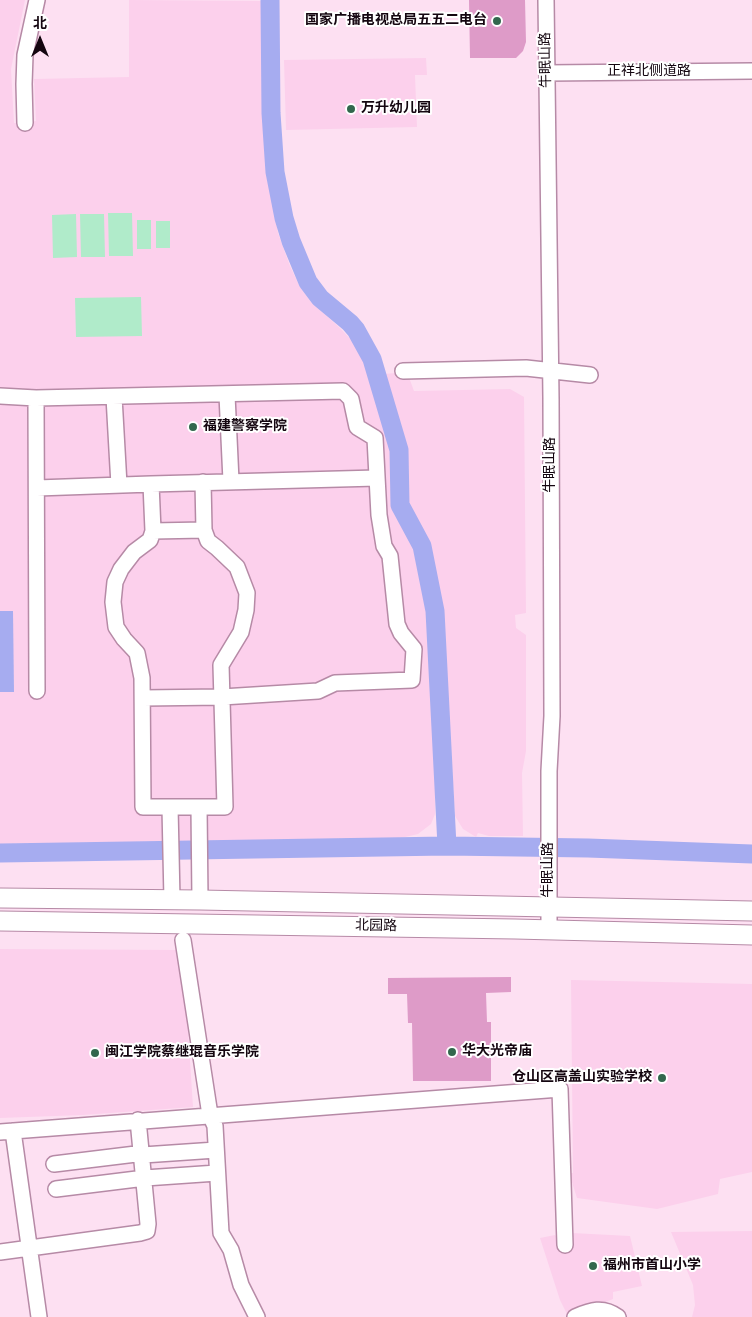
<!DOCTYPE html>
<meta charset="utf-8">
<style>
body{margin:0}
#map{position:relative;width:752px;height:1317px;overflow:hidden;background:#fde0f2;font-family:Overpass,"Noto Sans SC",sans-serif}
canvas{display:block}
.north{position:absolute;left:15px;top:15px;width:50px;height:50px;-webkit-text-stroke:4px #fff;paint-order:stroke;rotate:0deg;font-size:14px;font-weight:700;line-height:20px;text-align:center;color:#140610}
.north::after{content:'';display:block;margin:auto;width:18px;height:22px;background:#140610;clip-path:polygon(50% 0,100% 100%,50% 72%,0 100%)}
</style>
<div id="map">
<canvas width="752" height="1317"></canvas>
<div class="north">北</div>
</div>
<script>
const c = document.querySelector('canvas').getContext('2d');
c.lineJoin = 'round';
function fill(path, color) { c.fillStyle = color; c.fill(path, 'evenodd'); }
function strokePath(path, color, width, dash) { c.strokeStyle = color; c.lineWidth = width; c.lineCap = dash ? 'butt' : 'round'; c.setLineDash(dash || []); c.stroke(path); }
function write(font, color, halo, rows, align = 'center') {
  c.font = font + ' Overpass,"Noto Sans SC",sans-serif'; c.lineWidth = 4; c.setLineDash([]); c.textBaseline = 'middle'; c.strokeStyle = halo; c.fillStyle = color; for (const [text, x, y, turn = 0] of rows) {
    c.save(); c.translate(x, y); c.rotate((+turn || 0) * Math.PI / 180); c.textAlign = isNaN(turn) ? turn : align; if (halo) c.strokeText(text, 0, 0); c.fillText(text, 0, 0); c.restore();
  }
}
fill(new Path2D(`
 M0,0H25L11,69L14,123L36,121L34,79L129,77V0L263,1V95L267,166L278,233L290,266L300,287L311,302L339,327L358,347L366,361L378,396L391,393L384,374L407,372L414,391L510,389L524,397L526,613L515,615L516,628L526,635V751L522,773L523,836H489L478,833L476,837L463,829L455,816L443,617L436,571L427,538L410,510L408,504L406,495L409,478L407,455L391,396L379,400L394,458L395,509L411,533L415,544L428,606L435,772V814L431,824L418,834L401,838L0,844Z
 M426,58L427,75H415L417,127L286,130L284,60Z
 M0,949L177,950L186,1000L193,1107L83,1115L0,1118Z
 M571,980L752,984V1172L720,1179L718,1194L657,1209L577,1198L569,1173H573Z
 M752,1231V1317H692L695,1305L693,1285L671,1232Z
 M572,1233L630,1236L642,1286L613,1292V1299L576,1314H567L560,1300L540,1238L555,1235L565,1245H571Z`), '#fcd0ec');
fill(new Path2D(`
 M108,213H132L133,256H109Z
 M76,214L77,257L53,258L52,215Z
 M80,214H104L105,257H81Z
 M137,220H151V249H137Z
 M156,221H170V248H156Z
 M141,297L142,336L76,337L75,298Z`), '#b0ebca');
fill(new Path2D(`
 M0,611H13L14,692H0Z`), '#a6acf0');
strokePath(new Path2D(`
 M270,0L271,113L275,172L284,218L291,241L308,282L320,298L350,323L356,330L372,359L399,450L400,505L422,546L435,611L447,846
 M0,853L447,846L588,848L752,854`), '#a6acf0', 19);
fill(new Path2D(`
 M469,0H525L526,42L523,51L516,58H470Z
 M511,977V992L486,993L487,1022H491V1081H413L412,1023H408L407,994H388V978Z`), '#de9bc8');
const minor = new Path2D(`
 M546,0L551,398L552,716L549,771V930
 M547,73L752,71
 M25,123L24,84L25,55L37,0
 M403,371L526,368L590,375
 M227,395L231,481
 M0,396L36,398L343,391L351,399L357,427L375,438L379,515L384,546L390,556L397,624L401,633L414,649L412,680L335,683L318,691L222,697L143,698
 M114,397L119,485
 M36,398L37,691
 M151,484L377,478
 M37,488L151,484L153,531L150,540L134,552L121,569L115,582L113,602L116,627L124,639L137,653L142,678L143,807H170L172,900
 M153,531L204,530L203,482
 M170,807H199
 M200,900L199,807H225L221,665L241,632L246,610L247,593L237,567L217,548L208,541L204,530
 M183,940L210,1115L215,1126L221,1233L231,1250L241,1285L257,1317
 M13,1131L39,1317
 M0,1132L560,1089L565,1245
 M54,1164L136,1154L143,1155L216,1150
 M56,1189L145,1178L217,1173
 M0,1252L140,1233L147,1231L148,1224L138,1120
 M575,1317C591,1310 603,1306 618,1317`);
const major = new Path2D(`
 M0,898L200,900L752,911
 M0,921L515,929L752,935`);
strokePath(minor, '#b68aa6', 18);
strokePath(major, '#b68aa6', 21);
strokePath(minor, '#fff', 15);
strokePath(major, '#fff', 19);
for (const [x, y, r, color] of [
 [497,21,5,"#32674d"],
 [351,109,5,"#32674d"],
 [193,427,5,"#32674d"],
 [452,1052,5,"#32674d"],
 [95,1053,5,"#32674d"],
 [662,1078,5,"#32674d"],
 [593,1266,5,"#32674d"]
]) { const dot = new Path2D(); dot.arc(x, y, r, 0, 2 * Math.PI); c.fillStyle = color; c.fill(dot); strokePath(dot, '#fff', 2); }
write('bold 14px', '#140610', '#fff', [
 ["国家广播电视总局五五二电台",487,21,"right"],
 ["万升幼儿园",361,109],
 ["福建警察学院",203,427],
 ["华大光帝庙",462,1052],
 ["闽江学院蔡继琨音乐学院",105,1053],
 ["仓山区高盖山实验学校",652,1078,"right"],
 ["福州市首山小学",603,1266]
], 'left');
write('14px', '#140610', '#fff', [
 ["牛眠山路",547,60,-91],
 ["正祥北侧道路",649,72],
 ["牛眠山路",551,465,-90],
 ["牛眠山路",549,870,-90],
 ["北园路",376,927,1]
]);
</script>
